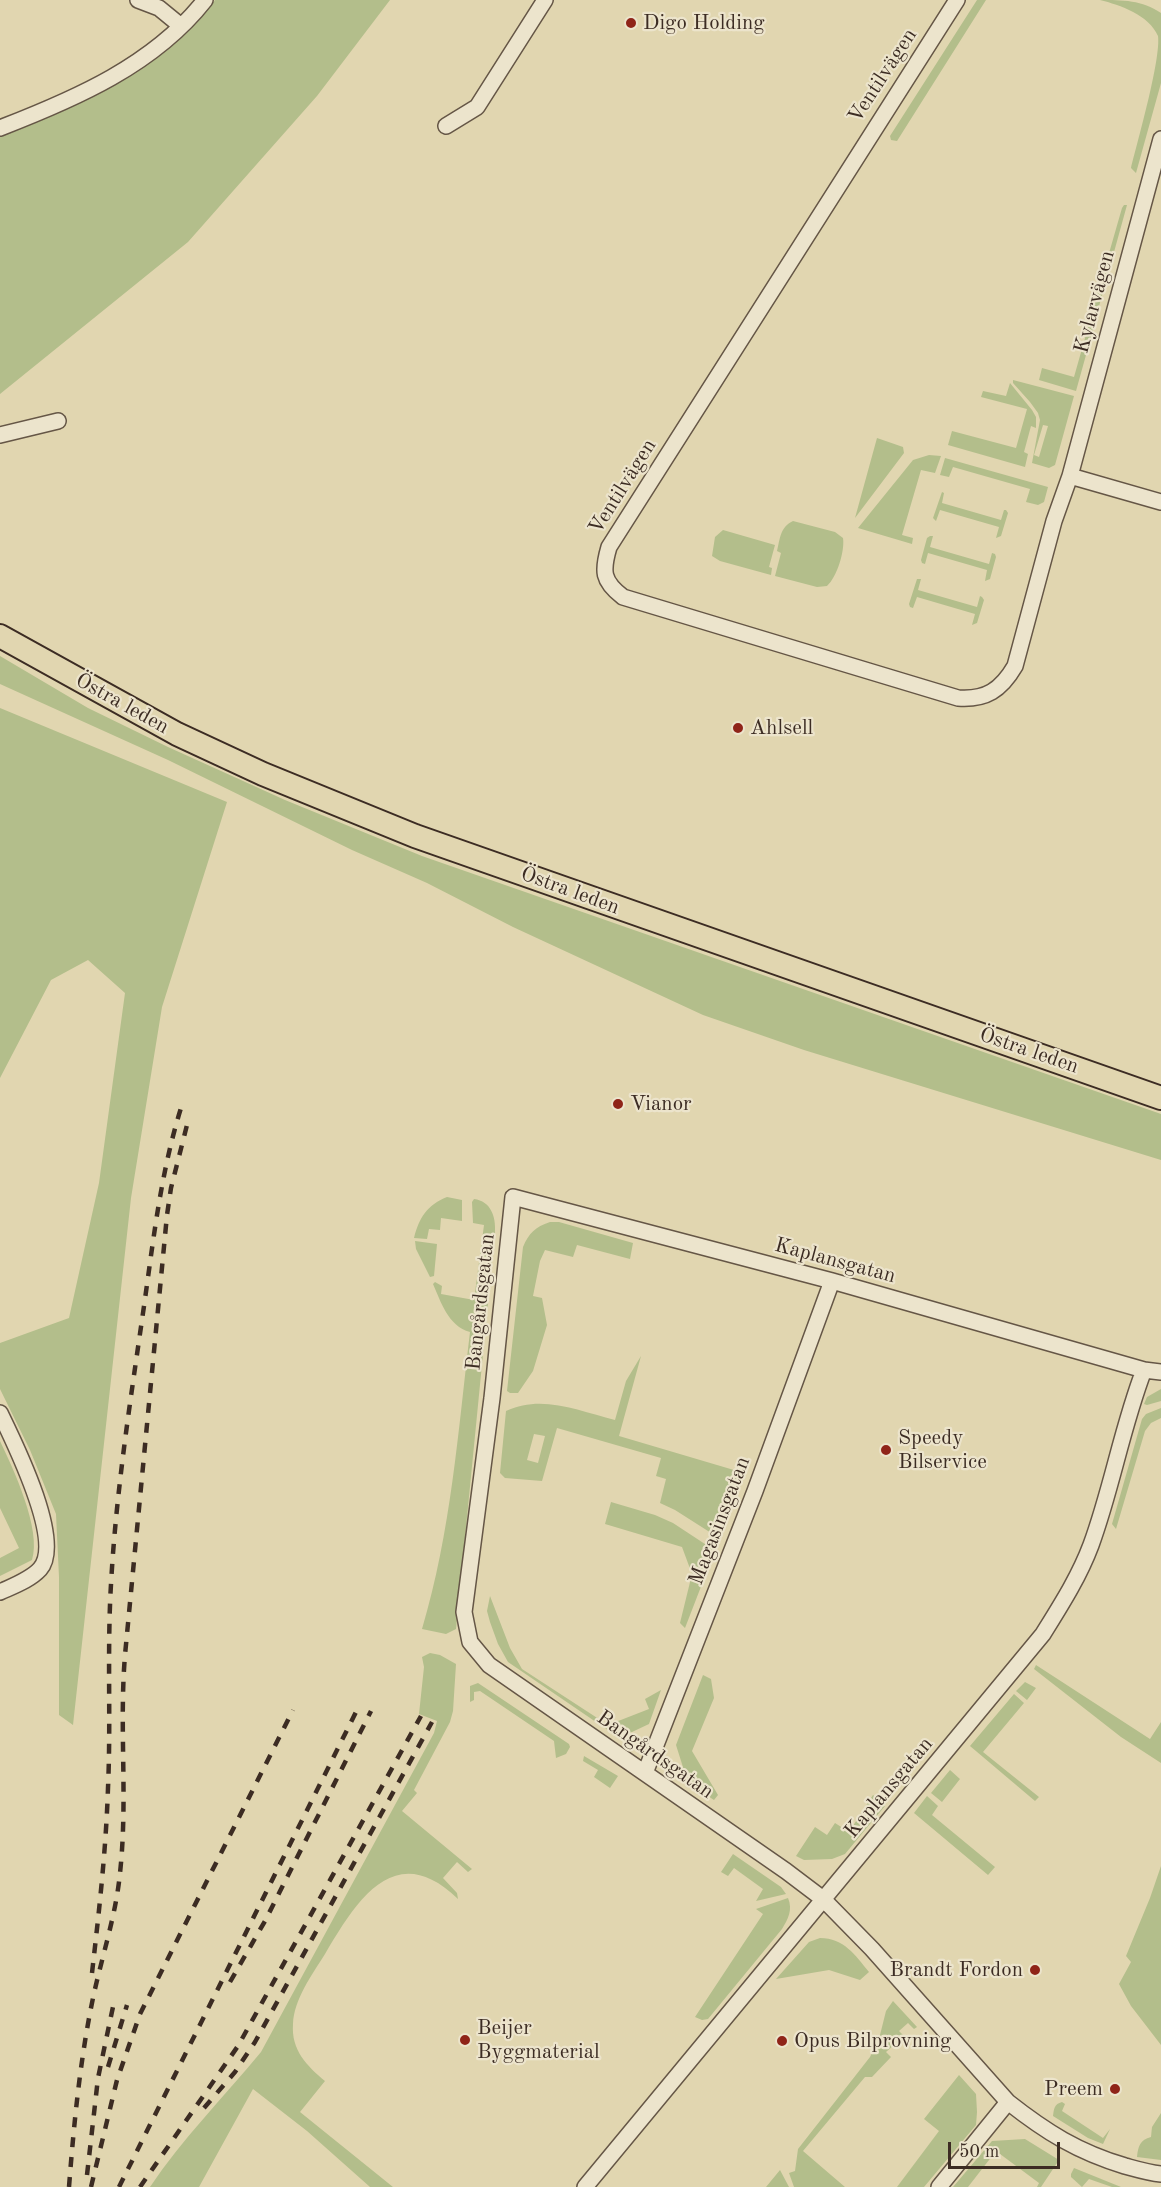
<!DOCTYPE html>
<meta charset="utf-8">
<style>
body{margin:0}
#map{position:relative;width:1161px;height:2187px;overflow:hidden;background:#e1d6b0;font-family:"Old Standard TT",serif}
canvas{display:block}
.scale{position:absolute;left:948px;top:2142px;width:112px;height:27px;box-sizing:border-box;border:3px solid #3c2c23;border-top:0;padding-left:8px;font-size:18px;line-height:21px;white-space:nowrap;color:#3c2c23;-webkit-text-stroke:4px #ece4cc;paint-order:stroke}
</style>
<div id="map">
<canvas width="1161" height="2187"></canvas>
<div class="scale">50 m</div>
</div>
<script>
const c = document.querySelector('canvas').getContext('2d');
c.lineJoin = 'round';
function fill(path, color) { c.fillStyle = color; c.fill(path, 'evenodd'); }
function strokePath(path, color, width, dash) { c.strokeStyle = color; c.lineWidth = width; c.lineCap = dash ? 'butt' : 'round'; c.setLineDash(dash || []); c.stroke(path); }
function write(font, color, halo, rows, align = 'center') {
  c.font = font + ' "Old Standard TT",serif'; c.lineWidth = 4.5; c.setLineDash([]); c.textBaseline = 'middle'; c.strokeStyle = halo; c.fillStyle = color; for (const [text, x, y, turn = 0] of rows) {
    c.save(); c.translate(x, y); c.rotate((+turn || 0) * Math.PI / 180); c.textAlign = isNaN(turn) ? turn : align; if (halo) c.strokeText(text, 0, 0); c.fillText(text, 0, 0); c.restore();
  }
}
fill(new Path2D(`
 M215,0H390L317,96L188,242L0,394V136C61,114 120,87 171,47C187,33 201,16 215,0Z
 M977,0H986L897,141L891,140L890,136Z
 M1100,0C1123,0 1142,0 1161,13V83L1136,173L1131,168C1138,140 1161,59 1158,36C1149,15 1120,5 1100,0Z
 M1124,205H1127L1098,310L1093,309L1122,208Z
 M1091,317L1096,319L1076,391L1039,380L1042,368L1074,377Z
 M1013,380L1074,396L1055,465L1049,468L1032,463L1040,420L1038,413L1030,402L1013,383ZM1043,425L1048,426L1039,457L1034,455Z
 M1010,383L1032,410L1036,417V428L1031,426L1024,452L1028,454L1025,467L948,445L952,431L1016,448L1027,409L981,397L983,391L1006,396Z
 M877,438L903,447L904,453L855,518Z
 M929,455L941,456L935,473L921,470L902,535L913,538L912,544L858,528L913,460Z
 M945,458L1048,487L1044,502L1038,505L1026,502L1030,489L953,467L949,477L940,475Z
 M942,492L944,493L942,503L1001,520L1004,510H1006L1008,513L1001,536L996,538L999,527L940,510L936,521L933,518Z
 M793,521L835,532L843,538C845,551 837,577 827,586L817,587L775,576L781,553L777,551C780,539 780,527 793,521Z
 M723,530L775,545L769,567L772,568L771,575L720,561L712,556L715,537Z
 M930,536H933L930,547L989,564L992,553L995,554L996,557L990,579L985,581L987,570L928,553L925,564L922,563L921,560L927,538Z
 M917,579H921L918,590L977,607L980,596L982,597L984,600L977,623L972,625L975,614L917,597L913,608L910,607L909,604Z
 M0,656L88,708L168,747L285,800L422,856L1161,1114V1160L804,1050L703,1015L513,927L427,883L352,850L168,760L0,684Z
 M0,708L227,802L162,1007L131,1198L73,1725L59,1715V1577L56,1514L30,1450L0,1389V1343L69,1318L99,1183L125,993L88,960L51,980L0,1078Z
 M447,1197L462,1200V1221L441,1218L440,1230L429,1229L427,1239L414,1238C419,1218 427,1205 447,1197Z
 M474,1199C491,1201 496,1217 495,1232L456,1629L446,1634L422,1629C451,1532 458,1432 470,1332C448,1326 441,1302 433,1284L435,1282L442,1286L441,1294L474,1300L484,1225L473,1223L472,1202Z
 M550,1222H559L633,1243L630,1259L577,1245L573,1257L545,1250L540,1261L533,1296L542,1298L547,1325L533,1371L518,1393H510L507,1391L523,1247C529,1233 535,1227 550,1222Z
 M415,1241L437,1244L434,1276L430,1277L416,1249Z
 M641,1356L619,1436L744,1473L719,1538L675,1510L660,1503L666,1479L656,1476L661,1458L557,1428L542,1481L505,1478L500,1473L506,1411C542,1394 579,1411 615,1420L626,1381ZM534,1434L545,1436L538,1463L527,1460Z
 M1161,1389V1401L1147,1405L1144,1404L1147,1397Z
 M1161,1408V1418L1151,1423L1145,1431L1116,1529L1112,1524L1142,1419L1146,1414Z
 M0,1441C13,1468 42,1530 32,1560L0,1576V1558L19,1548L0,1508Z
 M611,1502L655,1515L673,1523L711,1548L714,1553L685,1628L680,1623L692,1574L682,1547L605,1524Z
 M490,1596L510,1648L522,1669L608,1725L649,1709L645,1699L661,1690L649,1724L632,1732L615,1735L508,1662L498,1644L490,1622L487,1611Z
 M430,1653L440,1655L456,1664L453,1711L450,1722L414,1790L417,1793L402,1811L472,1869L468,1872L457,1862L443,1878L457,1893L458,1899C395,1838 357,1900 325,1954C312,1975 294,1999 293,2024C291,2050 307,2066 325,2081L300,2112L393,2187H370L307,2131L253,2089L199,2187H150C182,2139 224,2097 261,2052L434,1733L437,1721L419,1714L424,1667L422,1657Z
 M1036,1665L1150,1739L1161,1722V1763L1121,1737L1034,1669Z
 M703,1675L711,1679L714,1698L692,1751L718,1795L714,1800L688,1783L676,1745Z
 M1025,1682L1036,1688L1027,1700L1016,1691Z
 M478,1683L569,1744L570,1747L566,1754L556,1758L554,1741L480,1691L474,1692V1700L470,1702V1686Z
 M1014,1694L1024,1703L983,1752L1039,1797L1035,1801L970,1746Z
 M584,1756L618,1776L610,1788L594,1777L598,1770L583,1761Z
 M950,1770L960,1779L942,1802L931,1793Z
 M873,1795L885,1806L845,1854L832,1859L804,1860L796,1856L815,1827L827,1835L835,1823L849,1832Z
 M927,1796L938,1806L932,1815L995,1867L988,1875L914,1813Z
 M733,1854L781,1887L786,1894L756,1901L763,1889L734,1868L728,1876L721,1872Z
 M1161,1866V2045L1131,2006L1119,1984L1131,1962L1126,1956L1150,1898Z
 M788,1898C793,1910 788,1919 782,1929L708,2019L702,2020L695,2017L763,1914L756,1909Z
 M820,1938C844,1938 855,1955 869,1972L860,1980L829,1970L776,1979L809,1942Z
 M893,2001L917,2027L914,2029L908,2023L899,2031L904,2036L886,2052L891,2057L872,2077H865L803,2151L845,2187H794L789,2173L795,2171L798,2149L870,2057L879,2039L886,2011Z
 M959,2075L976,2094L977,2112L976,2125L924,2187H897L939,2131L924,2119Z
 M1062,2102L1065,2104L1062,2111L1103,2138L1110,2129L1103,2144L1088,2138L1053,2116C1054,2109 1054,2104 1062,2102Z
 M1161,2113V2160L1137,2157C1138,2146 1140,2140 1151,2137L1152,2127Z
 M1025,2139L1059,2160L1041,2187H1037L1039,2183L996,2151L968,2187H953L992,2141Z
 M1074,2168L1121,2187H1112L1089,2179L1082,2187L1071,2177V2174Z
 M780,2170L789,2187H766Z`), '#b3be8b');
const minor = new Path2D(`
 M138,0L159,8L181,26
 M957,0L609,547C602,571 602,581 623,597L958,698C986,700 1001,690 1015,666L1054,521L1070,476L1161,139
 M446,126L477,107L545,0
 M0,128C75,99 154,65 205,0
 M0,435L58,421
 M1070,476L1161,502
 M1161,1372L1144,1370L832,1281L513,1197L492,1398L464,1612L470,1642L489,1665L786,1871L823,1899L872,1949L1008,2102C1046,2132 1078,2152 1125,2166C1136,2169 1149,2173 1161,2174
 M0,1413C14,1442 64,1542 40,1569C30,1580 13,1586 0,1592
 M645,1773L755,1491L832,1281
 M585,2187L1043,1634C1061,1605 1079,1577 1091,1545C1112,1488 1122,1427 1144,1370
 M939,2187L1008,2102`);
const highway = new Path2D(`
 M0,636L177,734L263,774L415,836L1161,1098`);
strokePath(minor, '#655646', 18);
strokePath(highway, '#3c2c23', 26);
strokePath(minor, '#ece4cc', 15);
strokePath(highway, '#e1d6b0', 22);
strokePath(new Path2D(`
 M92,1973C99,1912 106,1850 108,1788C111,1720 107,1651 111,1584C116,1493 130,1403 143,1313C153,1244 160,1175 181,1108
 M230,1982L265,1921L371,1711
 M108,2067L127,2005
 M204,2108L235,2072L255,2042L432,1722
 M87,2175L98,2078L114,2002
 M69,2187C74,2123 80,2060 93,1998C102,1956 116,1915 120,1873C128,1800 119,1728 125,1655L167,1215L171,1188L187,1125
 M91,2187L117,2080L140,2014L293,1710
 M119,2187L359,1706
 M140,2187L238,2046L421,1716`), '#3c2c23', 4.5, [10, 10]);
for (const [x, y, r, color] of [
 [631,23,6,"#8f2418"],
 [738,728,6,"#8f2418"],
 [618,1104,6,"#8f2418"],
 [886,1450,6,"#8f2418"],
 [1035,1970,6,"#8f2418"],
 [465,2040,6,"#8f2418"],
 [782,2041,6,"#8f2418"],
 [1115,2089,6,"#8f2418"]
]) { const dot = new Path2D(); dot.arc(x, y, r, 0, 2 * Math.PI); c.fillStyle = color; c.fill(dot); strokePath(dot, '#ece4cc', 2); }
write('21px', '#3c2c23', '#ece4cc', [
 ["Digo Holding",643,23],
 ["Ahlsell",750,728],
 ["Vianor",630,1104],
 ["Speedy",898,1438],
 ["Bilservice",898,1462],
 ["Brandt Fordon",1023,1970,"right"],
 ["Beijer",477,2028],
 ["Byggmaterial",477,2052],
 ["Opus Bilprovning",794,2041],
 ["Preem",1103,2089,"right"]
], 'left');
write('21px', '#3c2c23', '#ece4cc', [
 ["Ventilvägen",883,76,-57],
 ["Kylarvägen",1095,302,-75],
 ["Ventilvägen",623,487,-58],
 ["Östra leden",122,704,29],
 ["Östra leden",570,891,20],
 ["Östra leden",1029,1051,19],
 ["Kaplansgatan",835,1261,15],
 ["Bangårdsgatan",481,1302,-84],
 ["Magasinsgatan",720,1521,-69],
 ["Bangårdsgatan",655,1755,35],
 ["Kaplansgatan",889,1788,-50]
]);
</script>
